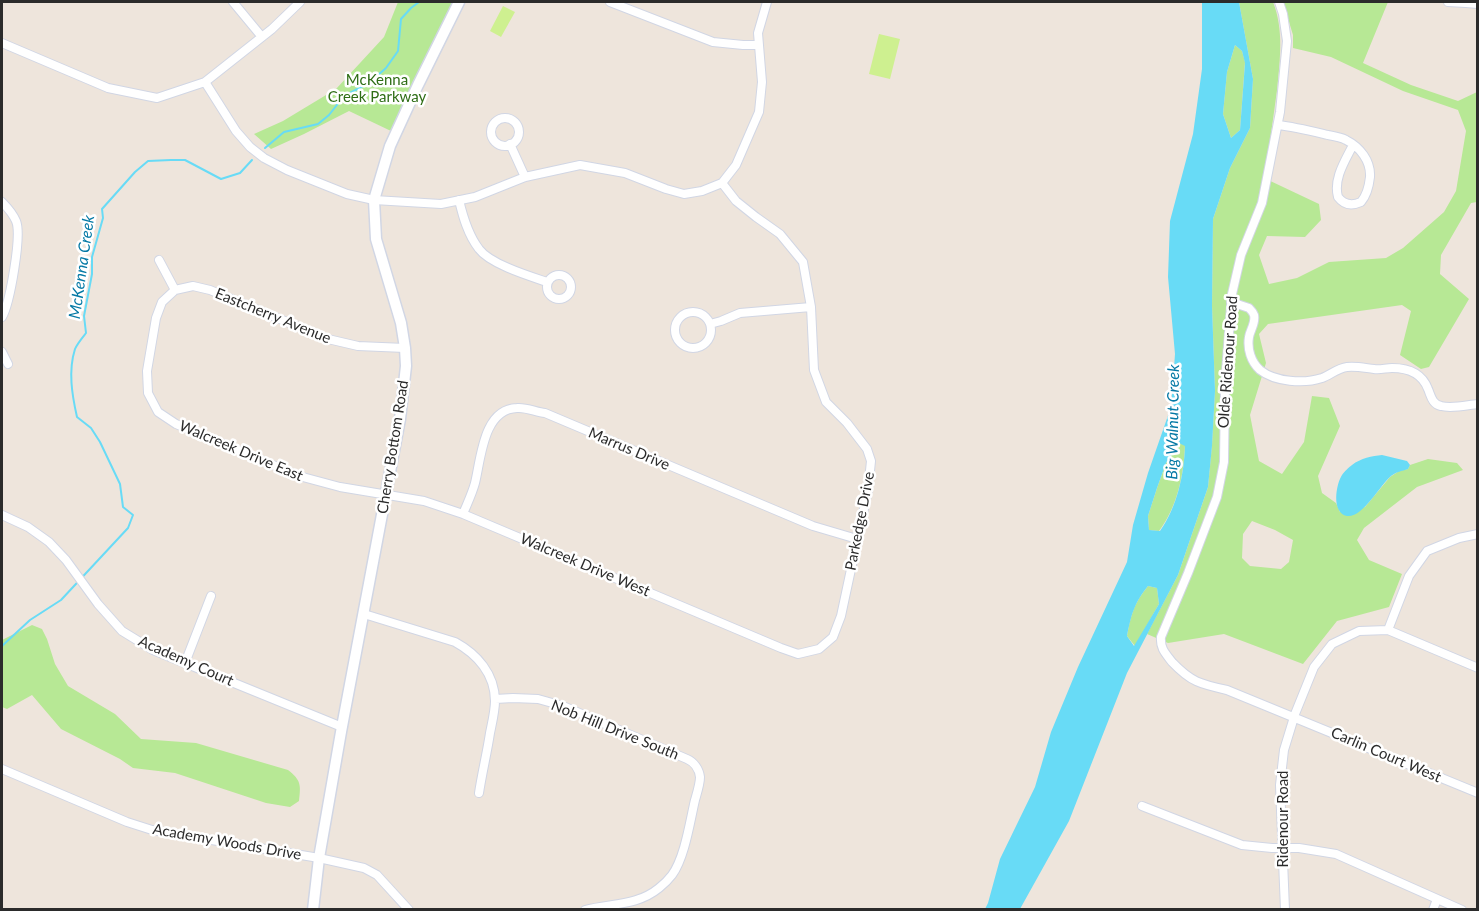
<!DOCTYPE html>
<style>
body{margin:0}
#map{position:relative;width:1479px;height:911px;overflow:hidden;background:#eee5dc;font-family:Lato,sans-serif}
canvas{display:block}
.frame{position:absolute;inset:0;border:3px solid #2b2b2b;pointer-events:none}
</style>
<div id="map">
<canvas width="1479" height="911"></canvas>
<div class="frame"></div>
</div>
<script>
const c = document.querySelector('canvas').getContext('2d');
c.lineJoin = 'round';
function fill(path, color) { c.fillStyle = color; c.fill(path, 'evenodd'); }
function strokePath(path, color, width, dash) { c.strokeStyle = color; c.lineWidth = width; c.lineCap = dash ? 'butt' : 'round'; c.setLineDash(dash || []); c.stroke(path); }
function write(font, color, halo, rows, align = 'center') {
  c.font = font + ' Lato,sans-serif'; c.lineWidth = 5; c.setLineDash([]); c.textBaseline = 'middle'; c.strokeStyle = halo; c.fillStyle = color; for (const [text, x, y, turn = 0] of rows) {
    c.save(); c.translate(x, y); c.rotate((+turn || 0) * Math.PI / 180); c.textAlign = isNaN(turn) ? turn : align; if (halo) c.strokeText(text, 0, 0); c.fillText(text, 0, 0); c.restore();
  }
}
fill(new Path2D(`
 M398,2H455L391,131L349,111L304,134L271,149L254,134L283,121L336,89L384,37Z
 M1239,2H1273C1284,30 1280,60 1277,90C1273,120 1269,149 1264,178L1319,204L1321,220L1305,237L1267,236L1259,255L1269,284L1297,278L1329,262L1386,258L1403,248L1444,212L1456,191L1466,131L1458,110L1403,91L1331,57L1293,48V35L1283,2H1388L1363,63L1411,85L1458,101L1477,92V202L1471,203L1441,255L1440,274L1469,299L1429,367L1421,369L1400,355L1411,311L1402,305L1268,324L1259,334L1266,363L1250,415L1259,461L1282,474L1304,442L1312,396L1329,398L1340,426L1318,476L1322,493L1336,503L1340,512L1365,507L1390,477L1399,471L1408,469L1410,465L1428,459L1457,463L1463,470L1417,487L1364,528L1357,540L1369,560L1402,574L1389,607L1337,621L1303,664L1224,634L1168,643L1147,634L1178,575L1208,487L1212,445L1215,391L1212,306L1213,219L1230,168L1250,128L1253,79ZM1252,521L1275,530L1293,540L1289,562L1281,569L1250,566L1242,558L1243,534Z
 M1235,45L1242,51L1245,62L1240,130L1231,138L1223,114L1227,72Z
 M1179,442L1185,445C1184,475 1177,507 1159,531L1149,530L1148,516L1157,488L1166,463Z
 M1148,586L1157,588L1159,604L1135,646L1127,636C1131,615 1134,603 1148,586Z
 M32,625L42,629L47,639L55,664L68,686L115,714L141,739L196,743L288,770C301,780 301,785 299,801L290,807L266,803L175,773L133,768L120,759L61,729L32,695L7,709L2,707V640Z`), '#b7e895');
fill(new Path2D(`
 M503,6L515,12L501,37L490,31Z
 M879,34L900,39L890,79L869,74Z`), '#cef090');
fill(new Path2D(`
 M1202,2H1239L1253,79L1250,128L1230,168L1213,219L1212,306L1215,391L1212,446L1208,487L1178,575L1127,673L1069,821L1020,909H985L988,903L1000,859L1035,787L1051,732L1078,667L1127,562L1133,525L1148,473L1171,407L1175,354L1168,277L1170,221L1193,134L1202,69ZM1235,45L1242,51L1245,63L1240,130L1231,138L1223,114L1227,72ZM1179,443L1185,446C1184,475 1177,507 1160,531L1149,530L1148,516L1157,488L1166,463ZM1148,586L1157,588L1159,604L1134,646L1127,636C1131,616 1134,603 1148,586Z
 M1382,455L1407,461L1410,465L1408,469C1402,471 1396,472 1391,476C1380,485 1363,518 1347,516C1331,513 1336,484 1342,475C1344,472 1349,467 1352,465C1361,458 1372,456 1382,455Z`), '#68dbf6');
strokePath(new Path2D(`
 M265,148L284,132L318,124L329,115L344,96L369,83L386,68L398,51L401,19L411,8L419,2
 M2,646L30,620L61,600L128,528L133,515L123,507L120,484L100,442L91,428L77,417C72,395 68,371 75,349C77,344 82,338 86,333L84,316L92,274V257L103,218L102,209L135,172L148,161L171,160H185L221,179L240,173L252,160`), '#68dbf6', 2);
const minor = new Path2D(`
 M233,2L262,37
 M610,2L713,42L743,45H759
 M1279,2L1283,14L1287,41L1280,112L1262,203L1241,255L1232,294L1225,385L1224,462L1217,497L1188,573L1161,637C1160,648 1165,653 1172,662C1191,682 1200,684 1227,690L1478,793
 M1448,2L1466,3
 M1466,2V3L1478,4
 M2,43L108,88L157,98L205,82L272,29L300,2
 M205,82L236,131L250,147L264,158L287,170L347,194L374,200L441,204L475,197L525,177L580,165L625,173L666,189L684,194L702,191L722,183L736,165L759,112L762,82L758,33L767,2
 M491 132a14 14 0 1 1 28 0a14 14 0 1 1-28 0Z
 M1278,125C1295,127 1311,131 1328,135C1334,136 1341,137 1346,140C1360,147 1371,161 1370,177C1369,186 1367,195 1361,202C1352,206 1344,205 1338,197C1333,179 1345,161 1353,145
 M510,144L525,177
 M459,200C463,217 468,235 479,249C490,264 529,276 547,282
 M2,202C6,206 13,214 16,221C22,235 10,303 2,317
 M159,260L175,290
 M547 287a12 12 0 1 1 24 0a12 12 0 1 1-24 0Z
 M175,290L162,302L156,318L147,371L148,393L158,412L176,424L299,476L340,487L424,501L463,514L781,648L798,654L819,649L833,637L841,616L868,490L871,461L867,449L847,423L826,402L814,370L811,307L803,262L780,234L756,217L736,201L722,183
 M175,290L193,286L210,290L328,339L358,346L405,348
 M1231,302L1249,308C1251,310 1253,312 1254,315C1256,323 1250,330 1249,337C1247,349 1251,362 1260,370C1275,382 1304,384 1322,378C1330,375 1338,368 1347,367C1356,366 1365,368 1374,369C1380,370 1386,368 1392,368C1408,368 1422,373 1428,389C1431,396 1432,404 1441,406C1452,409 1467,405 1478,404
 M675 330a18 18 0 1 1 36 0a18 18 0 1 1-36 0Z
 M710,324L721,321L740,313L811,307
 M2,352L8,364
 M463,514C467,504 472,494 475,483C481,459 483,409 517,408C526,407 536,412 545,413L813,526L857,539
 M2,515L28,527L49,542L66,560L98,604L122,631L153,650L342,727
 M364,614L455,642C477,654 495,674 495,701C495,711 492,723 490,733C487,753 482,773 479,793
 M1388,630L1409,576L1427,551L1459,538L1478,534
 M185,663L211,596
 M495,699L513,698L538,699L563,706L687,759C694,762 699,769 700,777C700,784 697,793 695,800C690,821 685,857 672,875C669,879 664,884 659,888C637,906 612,903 585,910
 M2,769L127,822L152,830L319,858L364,868L377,875L409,910
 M1142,806L1242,845L1272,848H1299L1336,854L1462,910
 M1285,910L1280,785L1284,750L1295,714L1314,667L1332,644L1359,631L1388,630L1478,668
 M1433,910L1437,899`);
const secondary = new Path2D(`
 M313,910L319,858L341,732L400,419L406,366L405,348L401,323L376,239L374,200L390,146L418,85L459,2`);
strokePath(minor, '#d1d6e4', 10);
strokePath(secondary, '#d1d6e4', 13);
strokePath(minor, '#fff', 8);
strokePath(secondary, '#fff', 10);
write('15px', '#2e6d15', '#fff', [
 ["McKenna",377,80],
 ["Creek Parkway",377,97]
]);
write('15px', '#2b2b2b', '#fff', [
 ["Eastcherry Avenue",273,316,22],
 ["Olde Ridenour Road",1228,362,-86],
 ["Cherry Bottom Road",393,447,-81],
 ["Marrus Drive",629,449,23],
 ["Walcreek Drive East",241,451,23],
 ["Parkedge Drive",860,521,-79],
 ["Walcreek Drive West",585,565,23],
 ["Academy Court",186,661,24],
 ["Nob Hill Drive South",615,730,22],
 ["Carlin Court West",1386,755,23],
 ["Ridenour Road",1283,819,-90],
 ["Academy Woods Drive",227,842,10]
]);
write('italic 16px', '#0579a5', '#fff', [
 ["McKenna Creek",82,267,-82],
 ["Big Walnut Creek",1173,422,-89]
]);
</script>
